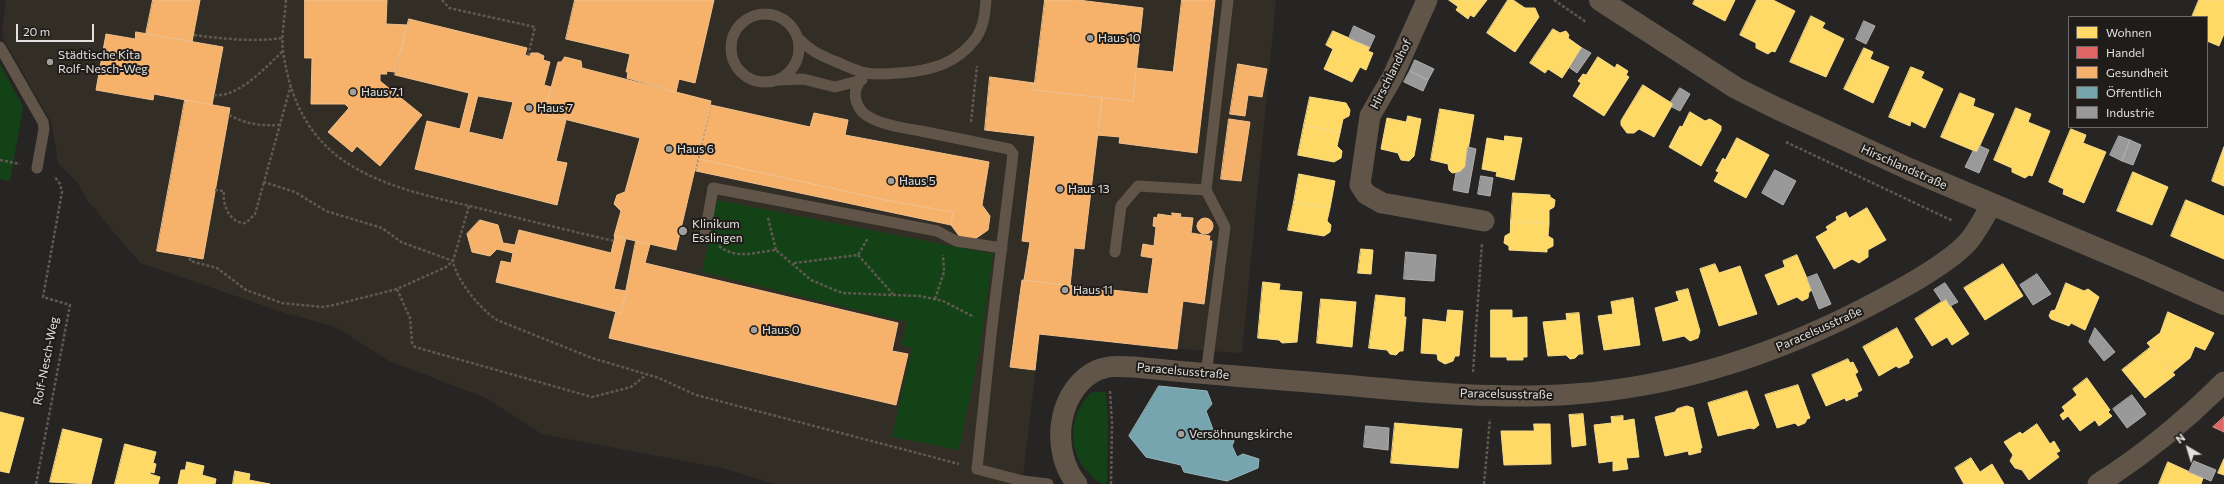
<!DOCTYPE html>
<meta charset="utf-8">
<style>
body{margin:0}
#map{position:relative;width:2224px;height:484px;overflow:hidden;background:#272523;font-family:Commissioner,sans-serif}
canvas{display:block}
.legend{position:absolute;left:2068px;top:16px;width:140px;height:112px;box-sizing:border-box;background:#1f1c19;border:1px solid #6d6a67;margin:0;padding:5px 7px;list-style:none;font-size:12px;color:#e1e0dd}
.legend li{display:flex;align-items:center;gap:8px;height:20px}
.legend b{width:20px;border:1px solid #6d6a67}
.north{position:absolute;left:2168px;top:428px;width:40px;height:40px;-webkit-text-stroke:3px #1f1c19;paint-order:stroke;rotate:322deg;font-size:11px;font-weight:700;line-height:16px;text-align:center;color:#e1e0dd}
.north::after{content:'';display:block;margin:auto;width:14px;height:18px;background:#e1e0dd;clip-path:polygon(50% 0,100% 100%,50% 72%,0 100%)}
.scale{position:absolute;left:16px;top:24px;width:78px;height:18px;box-sizing:border-box;border:2px solid #e1e0dd;border-top:0;padding-left:5px;font-size:12px;line-height:14px;white-space:nowrap;color:#e1e0dd;-webkit-text-stroke:3px #1f1c19;paint-order:stroke}
</style>
<div id="map">
<canvas width="2224" height="484"></canvas>
<ul class="legend">
<li><b style="height:11px;background:#ffd966"></b>Wohnen</li>
<li><b style="height:11px;background:#e06666"></b>Handel</li>
<li><b style="height:11px;background:#f6b26b"></b>Gesundheit</li>
<li><b style="height:11px;background:#76a5af"></b>Öffentlich</li>
<li><b style="height:11px;background:#999"></b>Industrie</li>
</ul>
<div class="north">N</div>
<div class="scale">20 m</div>
</div>
<script>
const c = document.querySelector('canvas').getContext('2d');
c.lineJoin = 'round';
function fill(path, color) { c.fillStyle = color; c.fill(path, 'evenodd'); }
function strokePath(path, color, width, dash) { c.strokeStyle = color; c.lineWidth = width; c.lineCap = dash ? 'butt' : 'round'; c.setLineDash(dash || []); c.stroke(path); }
function write(font, color, halo, rows, align = 'center') {
  c.font = font + ' Commissioner,sans-serif'; c.lineWidth = 4; c.setLineDash([]); c.textBaseline = 'middle'; c.strokeStyle = halo; c.fillStyle = color; for (const [text, x, y, turn = 0] of rows) {
    c.save(); c.translate(x, y); c.rotate((+turn || 0) * Math.PI / 180); c.textAlign = isNaN(turn) ? turn : align; if (halo) c.strokeText(text, 0, 0); c.fillText(text, 0, 0); c.restore();
  }
}
fill(new Path2D(`
 M6,0H1276L1242,353L1177,349L1040,334L1022,484H775L726,469L542,434L486,398L389,361L336,327L285,313L140,263L87,200L77,182L58,163L52,124L4,40L2,31Z`), '#322d25');
fill(new Path2D(`
 M0,64L23,107L10,181L0,179Z
 M717,200L993,254L981,343L959,450L892,437L912,348L901,345L907,322L702,272Z
 M1092,392H1106L1108,422L1107,482L1105,484C1097,483 1091,476 1086,470C1066,446 1070,413 1092,392Z`), '#144217');
const homes = new Path2D(`
 M1449,0H1487L1474,17L1470,15L1468,19L1456,10L1458,7Z
 M1508,0H1513L1525,8H1535L1539,17L1515,52L1487,33Z
 M1695,0H1735L1725,21L1693,4Z
 M1757,0H1773L1795,11L1775,52L1772,51L1768,54L1756,48V43L1740,35Z
 M2199,0H2224V34L2219,46L2207,41V17H2192Z
 M1811,16L1825,23L1822,28L1844,39L1826,77L1790,62Z
 M1553,29L1560,33L1566,31L1569,35L1568,38L1582,48L1562,78L1548,69L1545,73L1530,63Z
 M1333,31L1370,47L1368,51L1373,53L1366,70L1360,67L1352,82L1324,69L1333,49L1326,45Z
 M1864,48L1873,52L1870,59L1889,67L1873,103L1844,89Z
 M1598,57L1615,68L1617,64L1628,71L1626,75L1629,77L1604,116L1573,96L1581,83L1578,81L1583,74L1586,75Z
 M1911,67L1924,72L1921,78L1943,89L1925,128L1911,121L1910,126L1889,117Z
 M1643,85L1673,104L1654,137L1639,129L1634,133H1627L1621,125V121Z
 M1960,93L1975,99L1973,106L1994,114L1977,152L1941,137Z
 M1310,97L1346,103L1350,110L1349,116L1343,119L1340,133L1304,125Z
 M2016,108L2031,114L2028,122L2050,131L2032,176L2029,175L2025,178L2012,172V168L1994,160Z
 M1440,109L1474,115L1465,167L1460,172L1452,173L1449,170L1448,164L1431,160Z
 M1690,112L1705,121L1710,119L1721,126V130L1701,166L1669,147L1680,126L1682,127Z
 M1408,116L1421,119L1414,156L1409,161L1401,160L1398,153L1381,149L1387,118L1406,122Z
 M1304,125L1340,133L1337,146L1342,151L1341,158L1334,162L1298,155Z
 M2071,129L2086,135L2083,143L2106,152L2084,203L2063,194L2064,189L2049,182Z
 M1505,136L1522,138L1514,180L1496,176L1497,172L1482,169L1487,138L1504,141Z
 M1737,138L1769,155L1746,198L1714,181L1719,172L1716,171L1723,158L1725,160Z
 M2224,147V167L2218,164Z
 M2218,164L2224,167V186L2212,181Z
 M2133,172L2168,187L2152,225L2117,211Z
 M1299,174L1335,181L1330,208L1294,202Z
 M1513,193L1550,195V197L1555,200L1554,207L1549,210V224L1511,221Z
 M2186,200L2224,216V259L2171,236Z
 M1294,202L1330,208L1327,221L1331,225L1330,232L1324,236L1288,230Z
 M1867,208L1886,240L1868,250V257L1859,263L1852,259L1834,269L1816,237L1828,230L1826,227L1837,220L1836,217L1846,212L1849,218Z
 M1511,221L1549,224L1548,236L1553,239V246L1547,249V252L1509,250V246L1504,243L1505,236L1510,233Z
 M1361,249L1373,250L1371,274L1358,273Z
 M1797,255L1812,290L1809,292L1808,298L1802,301L1797,297L1778,305L1765,275L1785,267L1783,261Z
 M1715,264L1719,273L1740,266L1757,314L1719,326L1700,269Z
 M2003,264L2023,296L1985,320L1964,288Z
 M1263,282L1280,284L1279,290L1302,292L1297,342L1282,343L1279,340L1258,338Z
 M2066,283L2084,291L2088,289L2099,297L2085,330L2071,323L2069,326L2051,319L2049,316L2051,311L2055,310Z
 M1688,289L1700,331L1698,338L1690,341L1684,336L1663,341L1655,308L1679,301L1676,292Z
 M1376,295L1405,298L1404,317H1406L1403,351H1400L1396,355L1390,354L1387,350L1369,348Z
 M1633,298L1640,345L1604,350L1598,316L1613,314L1611,302Z
 M1321,299L1356,302L1352,347L1317,343Z
 M1946,299L1969,334L1952,345L1947,337L1932,346L1915,319Z
 M1448,310L1463,311L1459,356H1455L1453,361L1445,364L1438,360L1437,354L1421,353L1423,319L1446,322Z
 M1491,310H1512V318L1527,317V357H1523V360H1507V357H1491Z
 M2168,312L2214,333L2205,350L2195,346L2190,358L2173,372L2147,343L2160,333Z
 M1579,313L1583,354H1579L1575,358L1570,359L1566,355L1548,356L1543,322L1567,320L1566,314Z
 M1897,328L1913,357L1909,360V363L1899,368L1896,366L1879,376L1863,347Z
 M2151,347L2175,375L2145,398L2122,370Z
 M1848,359L1850,363L1853,362L1858,372L1855,374L1862,390L1857,393L1858,396L1846,401L1845,398L1826,406L1812,375Z
 M2087,378L2110,410L2108,412L2112,416L2099,426L2095,420L2080,431L2068,416L2063,420L2060,415L2065,411L2062,407L2077,395L2073,389Z
 M1798,385L1810,418L1807,419L1805,423L1798,426L1795,423L1777,428L1765,395Z
 M1747,391L1759,425L1754,429L1750,428L1718,436L1708,403Z
 M1687,406L1693,408L1702,448H1700L1701,452L1689,455L1688,451L1665,456L1655,417L1675,412L1677,409Z
 M0,412L24,418L9,473L0,471Z
 M1583,414L1586,445L1572,447L1569,415Z
 M1623,416V421L1634,419L1639,457L1626,458L1628,469L1613,471V461L1599,463L1594,425L1612,423L1611,417Z
 M1395,423L1462,429L1458,468L1391,463Z
 M1534,424H1550L1551,464L1504,465L1501,431H1534Z
 M2037,424L2050,444L2054,441L2060,451L2056,453L2059,457L2029,480L2022,470L2015,468L2010,461L2013,455L2004,442L2020,432L2022,434Z
 M63,429L102,439L91,484L50,482Z
 M125,444L156,452L153,463L156,464L154,473L151,472L150,474L160,477L158,484H115Z
 M1971,458L1980,472L1992,464L2004,484H1964L1955,468Z
 M2224,459V475L2218,473Z
 M187,462L204,466L202,475L216,479L215,484H178L181,470H185Z
 M2168,462L2203,478L2201,484H2159Z
 M235,471L250,474L249,480L270,484H233Z`);
fill(homes, '#ffd966');
strokePath(homes, '#f6db8a', 1);
const shops = new Path2D(`
 M2224,417V432L2213,427Z`);
fill(shops, '#e06666');
strokePath(shops, '#e08b8a', 1);
const health = new Path2D(`
 M153,0H200L192,42L146,34Z
 M305,0H387L386,24L408,25L395,72L386,71L387,74H380V81L422,115L380,166L357,146L352,152L328,132L349,108L345,104H311L312,58H305Z
 M575,0H714L695,83L679,79L676,92L627,78L628,72H626L630,54L566,39Z
 M1045,0H1078L1143,8L1133,101L1034,90Z
 M1182,0H1215L1197,153L1119,143L1120,137L1097,135L1102,98L1133,101L1136,68L1173,72Z
 M409,19L527,48L525,55L530,56L531,53H538L544,56L543,60L550,62L544,85L551,87L544,114L566,120L556,161L567,163L557,205L415,169L427,121L460,129L469,93L395,75ZM478,96L513,102L503,140L469,132Z
 M136,32L223,47L212,105L154,94L153,100L96,90L106,34L135,39Z
 M565,57L581,61L582,68L711,101L676,250L614,236L621,211L614,204L617,195L625,192L640,138L544,114L558,62H561Z
 M1238,64L1267,69L1262,97L1248,95L1245,116L1230,114Z
 M990,77L1034,83V90L1102,98L1084,249L1074,248L1070,286L1024,280L1030,242L1022,241L1035,136L985,130Z
 M185,100L230,108L203,259L157,251Z
 M711,105L810,127L814,113L848,120L845,135L989,162L982,205L990,216L988,230L975,239L960,237L951,225L953,212L885,200L699,159Z
 M1229,119L1250,122L1241,181L1221,179Z
 M699,159L885,200L953,212L951,225L696,171Z
 M1172,213L1181,214L1180,217L1193,218L1191,233L1210,236L1209,241H1212L1204,304L1183,301L1177,349L1039,334L1035,370L1010,367L1022,280L1148,294L1153,258L1141,256L1143,244L1154,246L1156,227L1153,226L1154,217L1157,218L1158,214L1172,216Z
 M1197 226a8 8 0 1 1 16 0a8 8 0 1 1-16 0Z
 M480,220L498,225L503,243L515,245L519,230L611,253L615,236L626,238L614,289L626,291L621,313L496,282L501,261L511,263L513,253L497,249L490,256L472,252L467,234Z
 M636,241L650,244L645,263L898,323L892,351L908,354L896,405L609,338L616,311L621,313Z`);
fill(health, '#f6b26b');
strokePath(health, '#f0c08d', 1);
const public = new Path2D(`
 M1159,386L1207,391L1212,404L1206,411L1214,432L1222,429L1230,433L1234,441L1232,446L1237,457L1243,454L1259,459L1258,468L1227,481L1184,472L1181,465L1146,457L1129,436Z`);
fill(public, '#76a5af');
strokePath(public, '#96b7bd', 1);
const industry = new Path2D(`
 M1864,21L1875,26L1866,44L1856,39Z
 M1354,26L1375,36L1370,47L1349,38Z
 M1582,48L1591,53L1577,73L1570,68Z
 M1415,60L1434,69L1428,80L1410,71Z
 M1410,71L1428,80L1423,91L1404,82Z
 M1680,88L1690,94L1680,111L1672,107L1673,104L1671,102Z
 M2119,136L2130,140L2122,161L2110,155Z
 M2130,140L2141,145L2133,165L2122,161Z
 M1980,146L1989,150L1979,173L1965,167L1973,151L1977,152Z
 M1468,147L1476,149L1468,193L1453,190L1456,173L1460,172L1465,167Z
 M1775,170L1796,181L1783,205L1762,193Z
 M1481,176L1493,178L1490,196L1478,194Z
 M1406,252L1436,255L1434,281L1404,279Z
 M1817,274L1831,304L1819,309L1807,278Z
 M2037,274L2051,294L2033,305L2020,285Z
 M1945,283L1958,302L1950,306L1946,299L1942,302L1934,290Z
 M2095,328L2115,352L2104,361L2089,342Z
 M2132,395L2146,414L2127,428L2113,409Z
 M1366,426L1389,428L1388,450L1364,447Z
 M2194,461L2216,470L2211,481L2189,472Z`);
fill(industry, '#999');
strokePath(industry, '#afaead', 1);
strokePath(new Path2D(`
 M286,0C285,17 281,35 283,51C299,164 374,184 470,206C518,218 566,230 614,241
 M442,0L449,8L535,27L528,56
 M1554,0L1586,22
 M194,35C224,39 253,42 283,38
 M291,85L264,182L295,192L326,211L382,228L401,242L453,261C456,280 481,310 497,320L592,358L659,378L696,395L959,464
 M214,95C238,98 266,67 283,51
 M229,115C246,124 260,126 279,125
 M971,122L977,66
 M1786,142L1953,221
 M0,160L20,164
 M215,190L224,191C222,205 230,224 246,223L255,214L264,182
 M768,218L776,250
 M719,246C736,260 755,252 776,250L811,280L842,293L920,296L943,301L974,317
 M858,255L893,294
 M190,258V261L217,268L246,290L282,303L323,307L334,305L397,289L446,267L453,261L469,206
 M794,263L858,255L868,238
 M397,289L410,318L412,343L415,347L592,397L631,387L646,375
 M935,299L944,272L943,255
 M1473,372L1482,243
 M1110,391L1112,423L1111,484
 M36,484L70,305L43,297L62,192L60,184L54,176
 M1484,484L1490,419`), '#605952', 2.5, [3, 2]);
strokePath(new Path2D(`
 M731 48a34 34 0 1 1 68 0a34 34 0 1 1-68 0Z
 M799,39C809,50 820,55 834,61C845,65 855,71 866,73C877,75 888,74 899,73C930,71 957,64 976,38C984,26 985,13 986,0
 M0,47L43,122L44,129L37,168
 M779,80L803,79L835,87L862,80
 M861,80C850,93 856,111 871,118C886,126 905,128 921,131C951,137 980,143 1009,149L1013,154L992,326L977,469L1023,481L1048,484
 M705,234L713,188L937,231L956,241L1002,248
 M1115,252L1121,206L1138,186L1206,190
 M1206,374L1225,227L1206,190L1228,0`), '#615549', 11);
strokePath(new Path2D(`
 M1427,0L1393,76L1370,116L1360,185L1366,194L1382,203L1484,221
 M1077,484C1051,453 1056,395 1092,373C1105,365 1120,366 1134,367C1204,374 1274,379 1344,385C1419,392 1499,400 1574,394C1673,387 1770,356 1859,311C1890,295 1943,268 1967,243C1977,232 1984,217 1992,204
 M2098,484C2144,455 2186,420 2224,382`), '#615549', 21);
strokePath(new Path2D(`
 M1600,0L1736,88L1776,108L1909,169L2143,268L2224,304`), '#615549', 22);
for (const [x, y, r, color] of [
 [1090,38,4,"#a09f9c"],
 [50,62,4,"#a09f9c"],
 [353,92,4,"#a09f9c"],
 [529,108,4,"#a09f9c"],
 [669,149,4,"#a09f9c"],
 [891,181,4,"#a09f9c"],
 [1060,189,4,"#a09f9c"],
 [683,231,5,"#a09f9c"],
 [1065,290,4,"#a09f9c"],
 [754,330,4,"#a09f9c"],
 [1181,434,4,"#a09f9c"]
]) { const dot = new Path2D(); dot.arc(x, y, r, 0, 2 * Math.PI); c.fillStyle = color; c.fill(dot); strokePath(dot, '#1f1c19', 1.5); }
write('12px', '#e1e0dd', '#1f1c19', [
 ["Haus 10",1098,38],
 ["Städtische Kita",58,55],
 ["Rolf-Nesch-Weg",58,69],
 ["Haus 7.1",361,92],
 ["Haus 7",537,108],
 ["Haus 6",677,149],
 ["Haus 5",899,181],
 ["Haus 13",1068,189],
 ["Klinikum",692,224],
 ["Esslingen",692,238],
 ["Haus 11",1073,290],
 ["Haus 0",762,330],
 ["Versöhnungskirche",1189,434]
], 'left');
write('12px', '#e1e0dd', '#1f1c19', [
 ["Hirschlandhof",1391,74,-63],
 ["Hirschlandstraße",1904,167,24],
 ["Paracelsusstraße",1819,329,-24],
 ["Rolf-Nesch-Weg",46,361,-79],
 ["Paracelsusstraße",1183,371,5],
 ["Paracelsusstraße",1506,394,1]
]);
</script>
